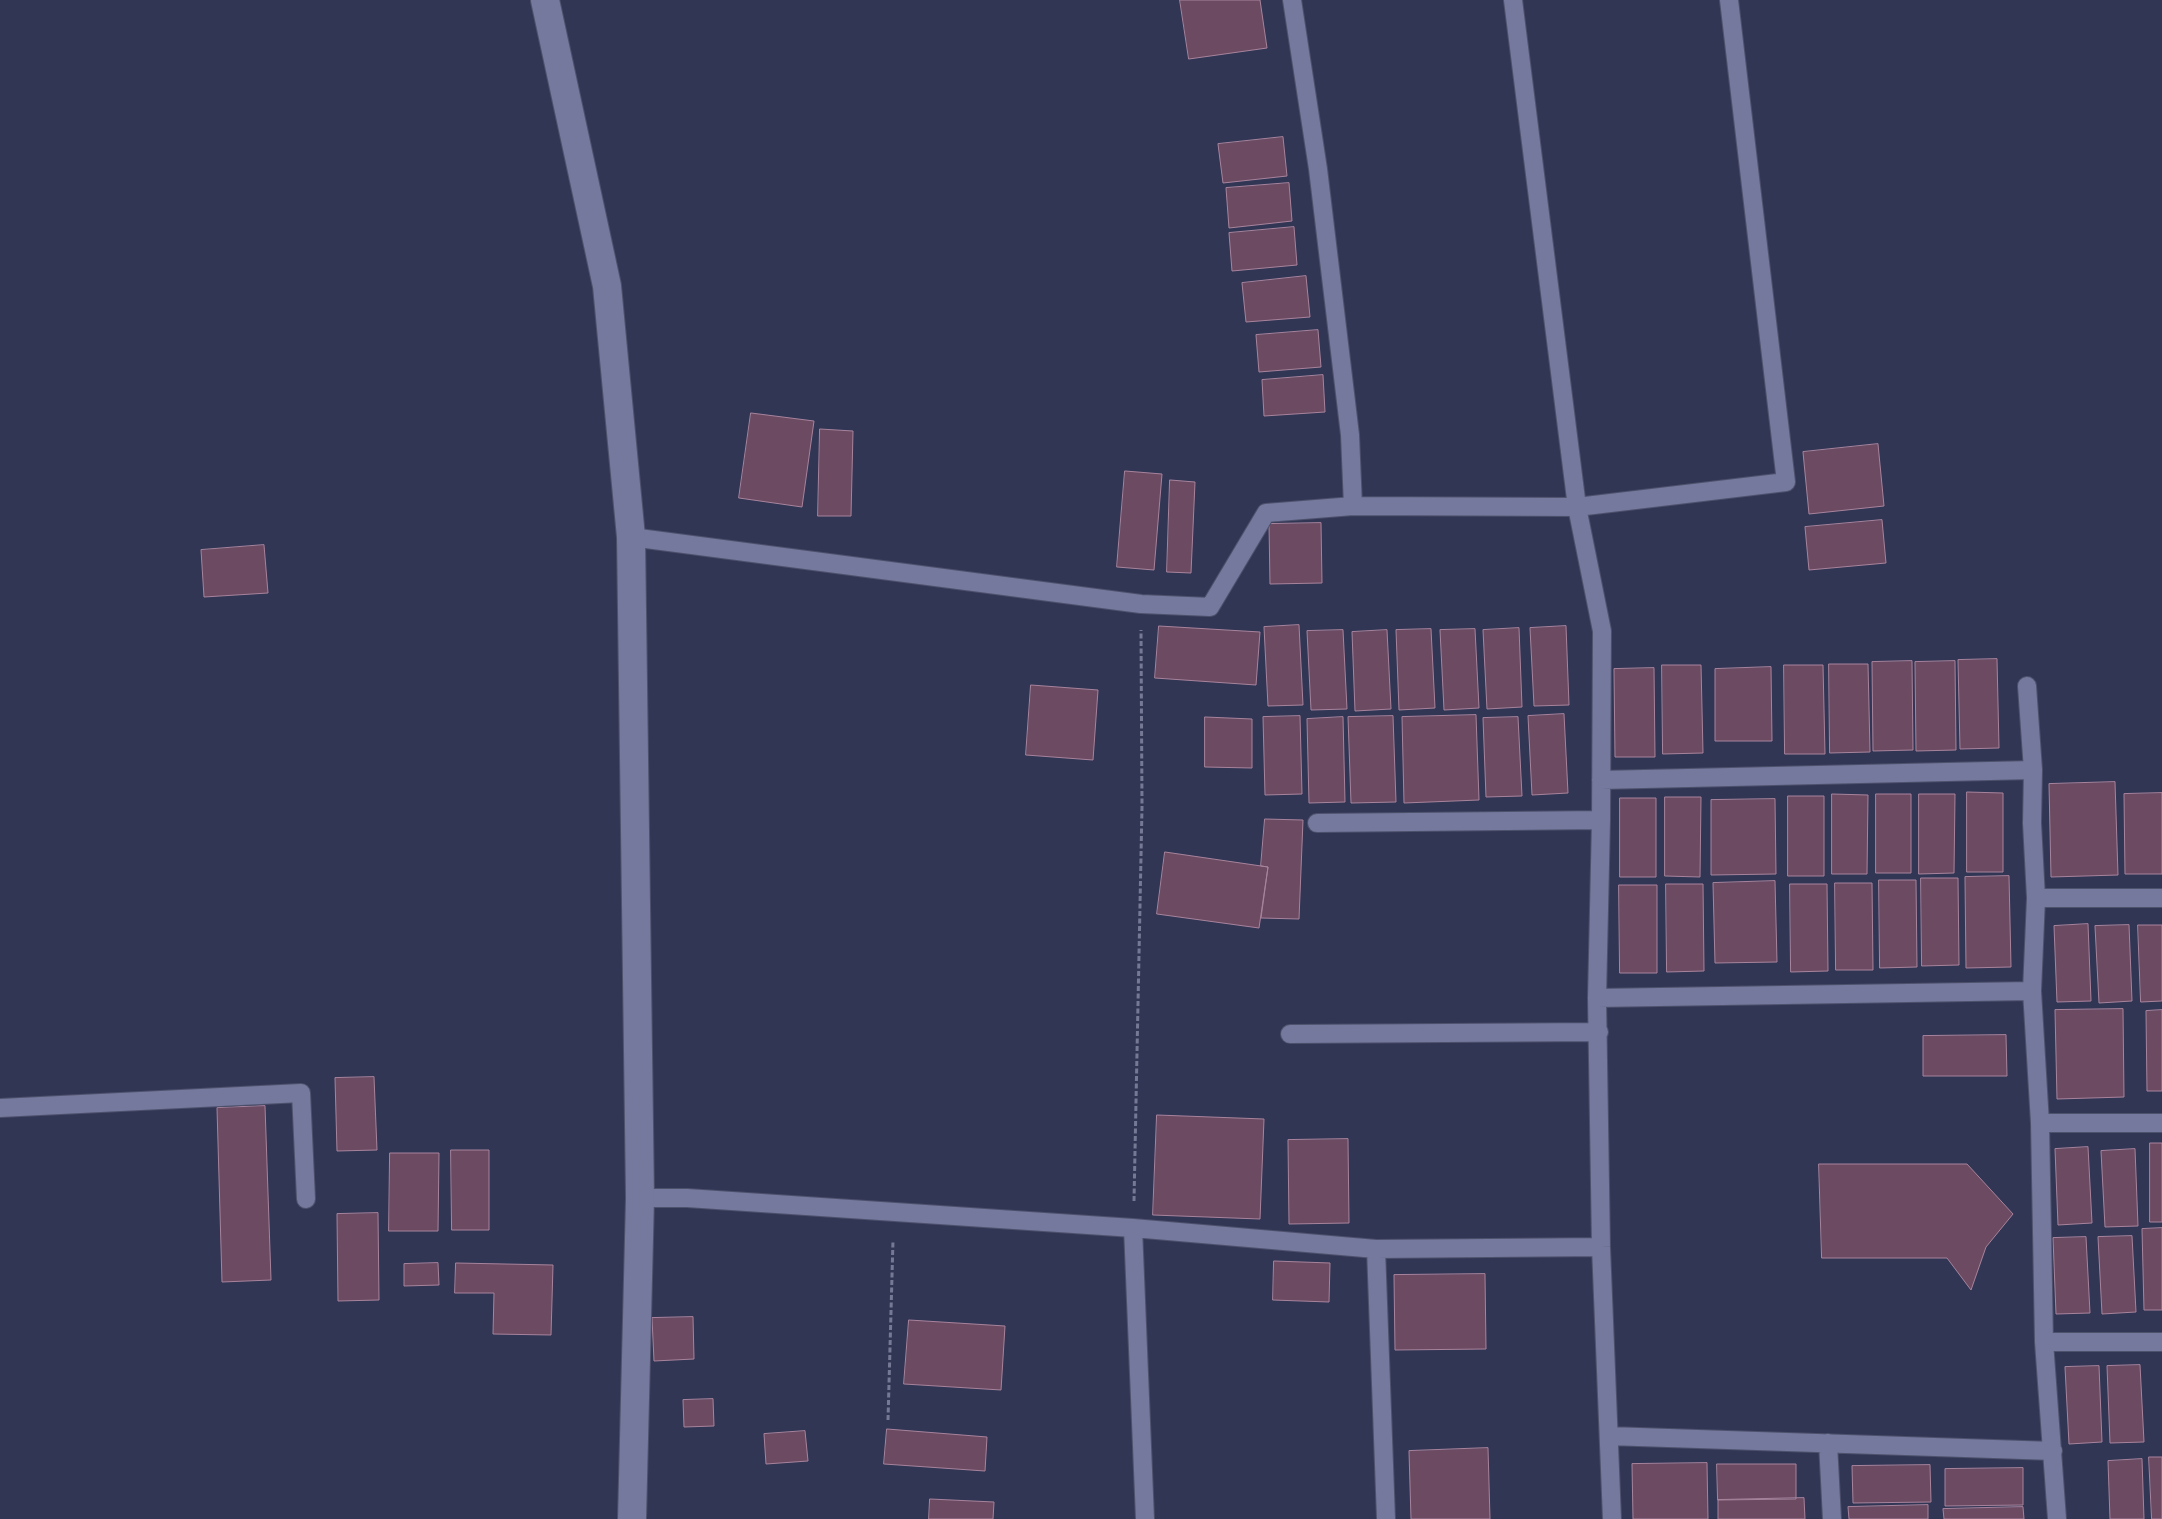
<!DOCTYPE html>
<style>
body{margin:0}
canvas{display:block;background:#323655}
</style>
<canvas width="2162" height="1519"></canvas>
<script>
const c = document.querySelector('canvas').getContext('2d');
c.lineJoin = 'round';
function fill(path, color) { c.fillStyle = color; c.fill(path, 'evenodd'); }
function strokePath(path, color, width, dash) { c.strokeStyle = color; c.lineWidth = width; c.lineCap = dash ? 'butt' : 'round'; c.setLineDash(dash || []); c.stroke(path); }
const building = new Path2D(`
 M1180,0H1260L1267,48L1189,59Z
 M1283,137L1287,176L1223,183L1218,144Z
 M1289,183L1292,221L1229,228L1226,188Z
 M1294,227L1297,265L1232,271L1229,233Z
 M1306,276L1310,317L1246,322L1242,283Z
 M1318,330L1321,367L1259,372L1256,335Z
 M1323,375L1325,412L1264,416L1262,380Z
 M751,413L814,421L802,507L739,498Z
 M820,429L853,431L851,516H818Z
 M1878,444L1884,506L1809,514L1803,452Z
 M1125,471L1162,474L1154,570L1117,567Z
 M1170,480L1195,482L1191,573L1167,572Z
 M1882,520L1886,563L1809,570L1805,527Z
 M1321,523L1322,583L1270,584L1269,524Z
 M264,545L268,593L204,597L201,550Z
 M1299,625L1303,705L1268,706L1264,627Z
 M1159,626L1260,632L1256,685L1155,678Z
 M1566,626L1569,705L1534,706L1530,628Z
 M1519,628L1522,707L1487,709L1483,630Z
 M1431,629L1435,708L1399,710L1396,630Z
 M1475,629L1479,708L1444,710L1440,630Z
 M1343,630L1347,709L1311,710L1307,631Z
 M1387,630L1391,709L1355,711L1352,632Z
 M1997,659L1999,748L1960,749L1958,660Z
 M1912,661L1913,750L1873,751L1872,662Z
 M1955,661L1956,750L1916,751L1915,662Z
 M1829,664H1868L1870,752L1830,753Z
 M1662,665H1701L1703,753L1663,754Z
 M1784,665H1823L1825,754H1785Z
 M1771,667L1772,741H1715V669Z
 M1654,668L1655,757H1615L1614,669Z
 M1031,685L1098,690L1093,760L1026,755Z
 M1564,714L1568,793L1532,795L1528,716Z
 M1476,715L1479,800L1404,803L1402,717Z
 M1300,716L1302,794L1265,795L1263,717Z
 M1393,716L1396,802L1351,803L1348,717Z
 M1205,717L1252,719V768L1205,767Z
 M1343,717L1345,802L1309,803L1307,719Z
 M1518,717L1522,796L1486,797L1483,718Z
 M2115,782L2118,875L2051,877L2049,784Z
 M1967,792L2003,793V872H1967Z
 M2162,793V874H2125L2124,794Z
 M1832,794L1868,795L1867,874H1832Z
 M1876,794H1911V873H1876Z
 M1919,794H1955L1954,873L1919,874Z
 M1788,796H1824V876H1788Z
 M1665,797H1701L1700,877L1665,876Z
 M1620,798H1656V877H1620Z
 M1775,799L1776,874L1711,875V800Z
 M1265,819L1303,820L1299,919L1261,918L1268,867L1261,866Z
 M1165,852L1268,867L1259,928L1157,914Z
 M2009,876L2011,967L1966,968L1965,877Z
 M1921,878H1958L1959,965L1922,966Z
 M1879,880H1916L1917,967L1880,968Z
 M1775,881L1777,962L1715,963L1713,883Z
 M1835,883H1872L1873,970H1836Z
 M1666,884H1703L1704,971L1667,972Z
 M1790,884H1827L1828,971L1791,972Z
 M1619,885H1657V973H1620Z
 M2088,924L2091,1001L2057,1002L2054,926Z
 M2129,925L2132,1001L2099,1003L2095,926Z
 M2138,925H2162V1001L2141,1002Z
 M2123,1009L2124,1097L2057,1099L2055,1010Z
 M2162,1010V1091H2147L2146,1011Z
 M2006,1035L2007,1076H1923V1036Z
 M374,1077L377,1150L337,1151L335,1078Z
 M265,1106L271,1280L222,1282L217,1108Z
 M1157,1115L1264,1119L1260,1219L1153,1215Z
 M1348,1139L1349,1223L1289,1224L1288,1140Z
 M2150,1143H2162V1222H2150Z
 M2088,1147L2092,1223L2058,1225L2055,1149Z
 M2135,1149L2138,1226L2105,1227L2101,1151Z
 M451,1150H489V1230H452Z
 M390,1153H439L438,1231H389Z
 M1819,1164H1967L2013,1214L1986,1247L1971,1290L1947,1258H1822Z
 M378,1213L379,1300L338,1301L337,1214Z
 M2162,1228V1310H2144L2142,1229Z
 M2132,1236L2136,1312L2102,1314L2098,1237Z
 M2086,1237L2090,1313L2056,1314L2053,1238Z
 M1274,1261L1330,1263L1329,1302L1273,1300Z
 M438,1263L439,1285L404,1286V1264Z
 M456,1263L553,1265L551,1335L493,1334L494,1293H455Z
 M1485,1274L1486,1349L1395,1350L1394,1275Z
 M693,1317L694,1359L654,1361L652,1318Z
 M909,1320L1005,1326L1001,1390L904,1384Z
 M2140,1365L2144,1442L2110,1443L2107,1366Z
 M2099,1366L2102,1442L2069,1444L2065,1367Z
 M713,1399L714,1426L684,1427L683,1400Z
 M887,1429L987,1437L985,1471L884,1464Z
 M805,1431L808,1461L766,1464L764,1434Z
 M1488,1448L1490,1519H1411L1409,1451Z
 M2149,1457H2162V1519H2152Z
 M2142,1459L2144,1519H2110L2108,1461Z
 M1707,1463L1708,1519H1633L1632,1464Z
 M1717,1464H1796V1499L1718,1500Z
 M1930,1465L1931,1502L1853,1503L1852,1466Z
 M2023,1468V1505L1945,1506V1469Z
 M1804,1498L1805,1519H1718V1500Z
 M930,1499L994,1502L993,1519H929Z
 M1928,1505V1519H1849L1848,1507Z
 M2023,1507L2024,1519H1944L1943,1509Z`);
fill(building, '#6c4b62');
strokePath(building, '#a7839c', 1);
const lane = new Path2D(`
 M1513,0L1577,507L1602,631L1601,820L1597,998L1601,1247L1612,1519
 M1353,506L1577,507L1786,482L1729,0
 M631,537L1141,604L1210,607L1266,513L1353,506L1350,435L1318,169L1292,0
 M2027,686L2033,770
 M1601,780L2033,770L2032,823L2036,898L2032,991L2040,1123L2044,1342L2057,1519
 M1317,823L1601,820
 M2036,898H2162
 M1597,998L2032,991
 M1290,1034L1599,1032
 M0,1108L301,1093L306,1199
 M2040,1123H2162
 M640,1198H687L1133,1228L1376,1249L1601,1247
 M1133,1228L1145,1519
 M1376,1249L1386,1519
 M2044,1342H2162
 M1609,1436L2053,1451
 M1828,1443L1832,1519`);
const street = new Path2D(`
 M545,0L607,286L631,537L640,1198L632,1519`);
strokePath(lane, '#4e516c', 20);
strokePath(street, '#4e516c', 30);
strokePath(new Path2D(`
 M1134,1201L1142,807L1141,630
 M888,1420L893,1240`), '#757994', 3, [5, 2.5]);
strokePath(lane, '#74799d', 18);
strokePath(street, '#74799d', 28);
</script>
